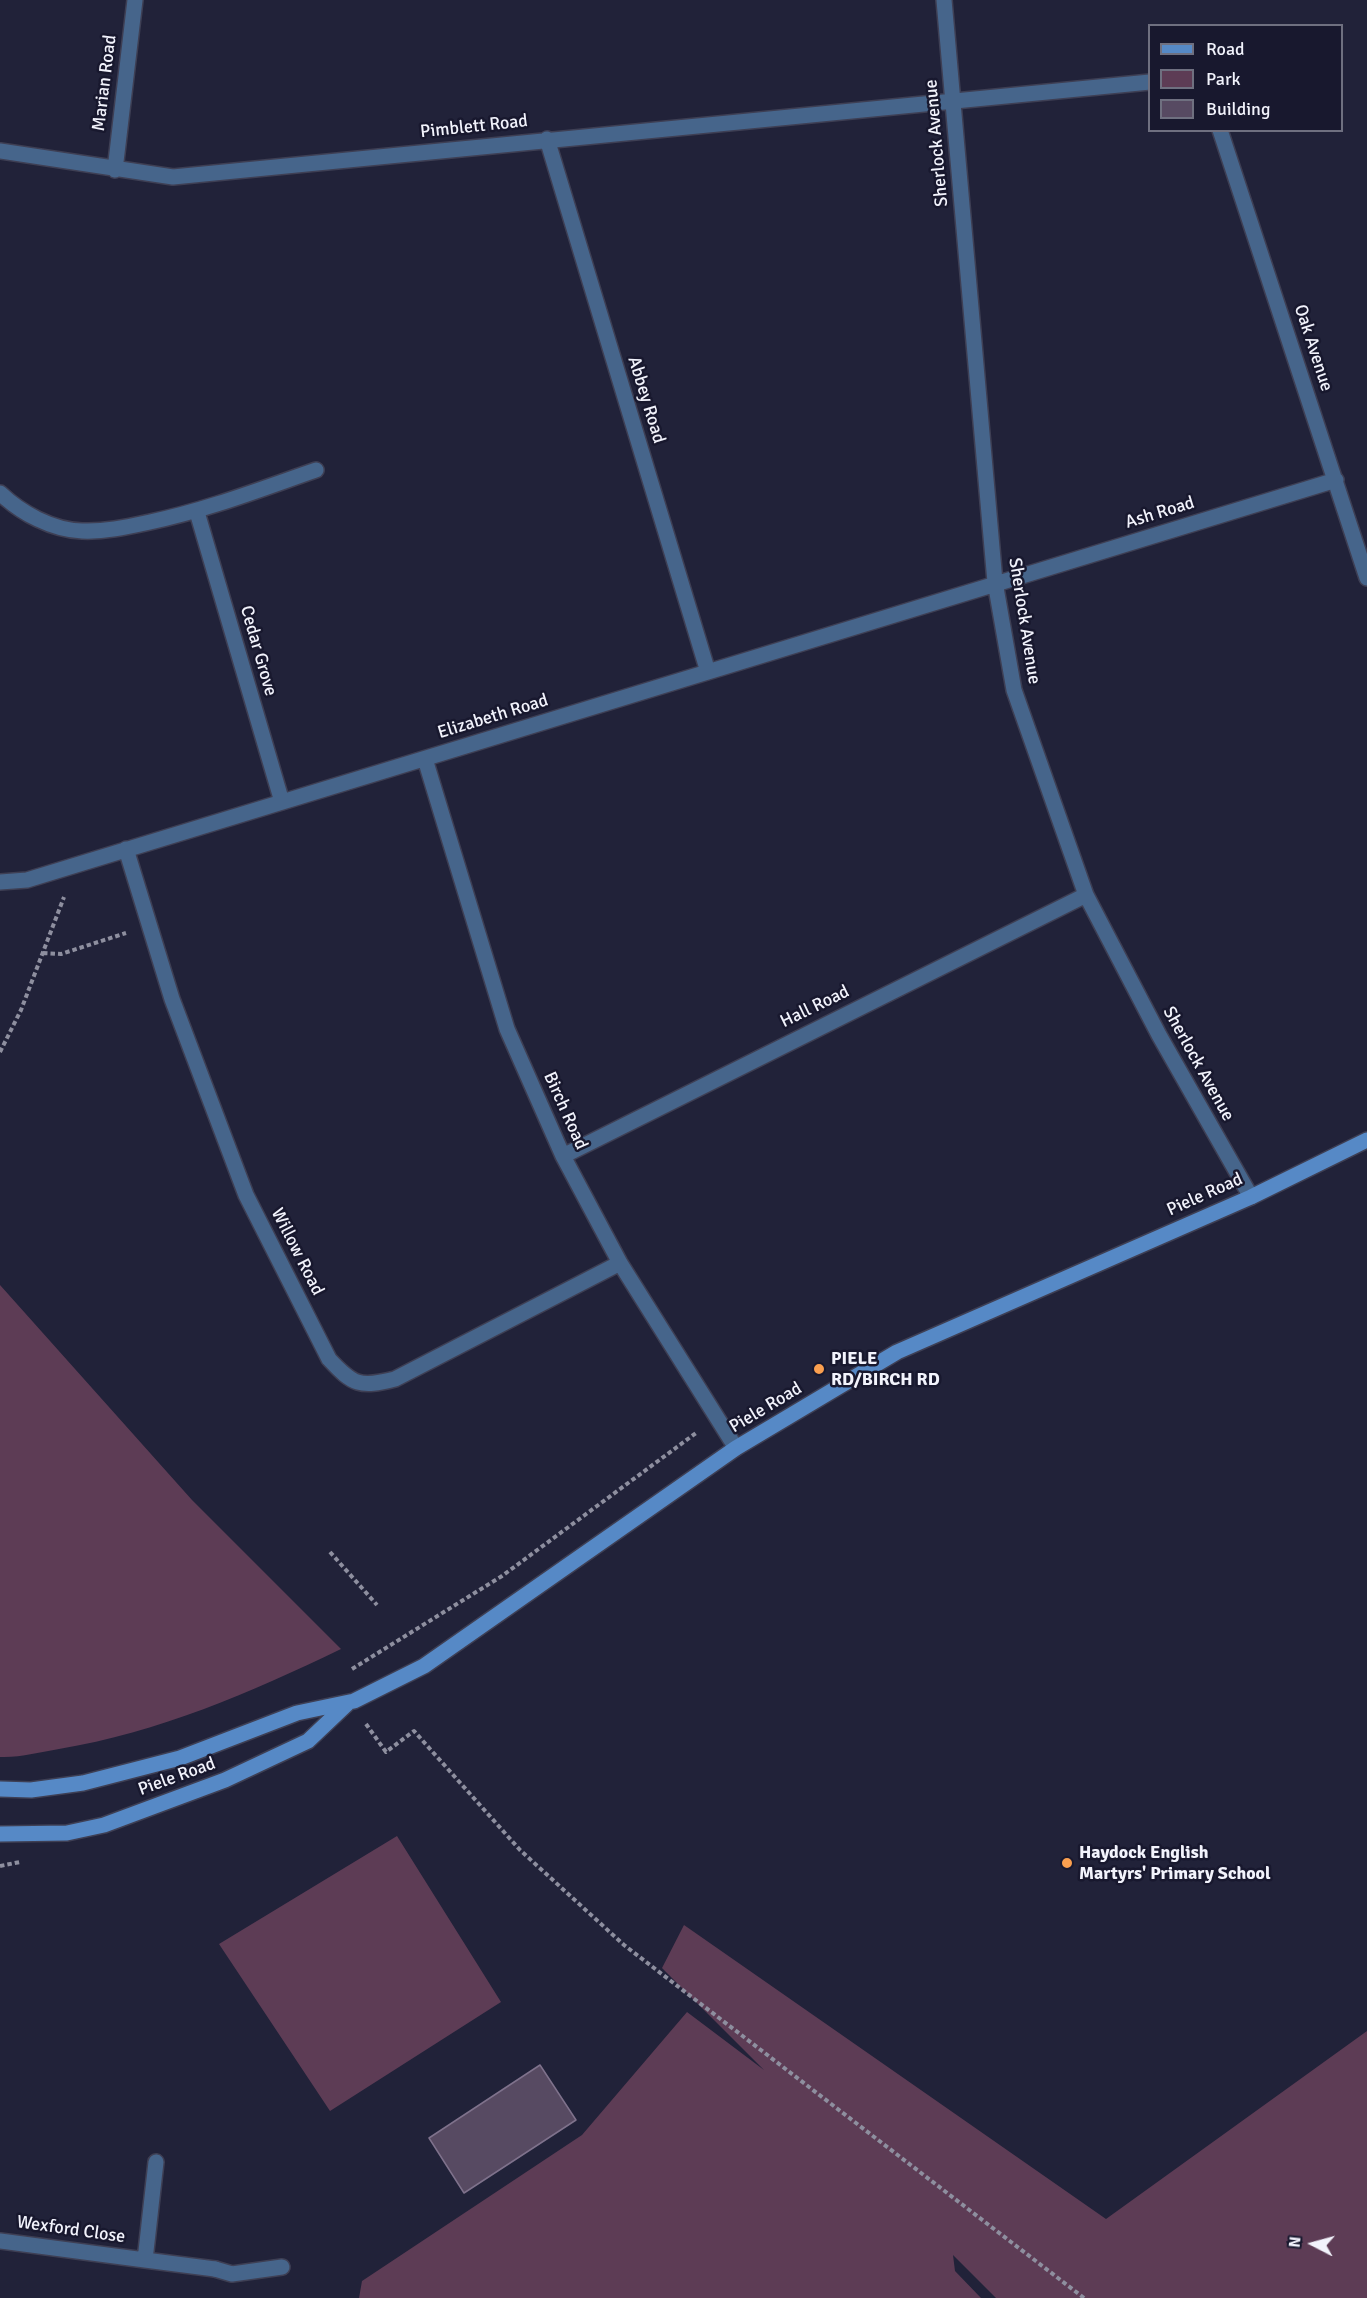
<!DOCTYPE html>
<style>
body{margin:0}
#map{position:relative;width:1367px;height:2298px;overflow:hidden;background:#212239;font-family:Signika,sans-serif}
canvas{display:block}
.legend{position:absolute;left:1148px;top:24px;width:195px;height:108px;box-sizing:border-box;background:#18182e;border:2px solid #6f7080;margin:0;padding:8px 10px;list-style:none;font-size:18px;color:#f2f3fc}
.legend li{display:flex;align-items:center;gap:12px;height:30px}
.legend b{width:30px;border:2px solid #6f7080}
.north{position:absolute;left:1283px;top:2214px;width:60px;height:60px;-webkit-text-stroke:4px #18182e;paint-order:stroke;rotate:276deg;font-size:16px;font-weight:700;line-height:24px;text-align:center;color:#f2f3fc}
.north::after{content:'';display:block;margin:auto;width:21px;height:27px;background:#f2f3fc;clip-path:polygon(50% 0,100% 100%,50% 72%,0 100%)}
</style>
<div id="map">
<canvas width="1367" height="2298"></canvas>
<ul class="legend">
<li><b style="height:8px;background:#5689c6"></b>Road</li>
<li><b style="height:16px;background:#5d3c55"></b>Park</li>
<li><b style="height:16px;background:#574a62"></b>Building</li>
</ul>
<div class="north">N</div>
</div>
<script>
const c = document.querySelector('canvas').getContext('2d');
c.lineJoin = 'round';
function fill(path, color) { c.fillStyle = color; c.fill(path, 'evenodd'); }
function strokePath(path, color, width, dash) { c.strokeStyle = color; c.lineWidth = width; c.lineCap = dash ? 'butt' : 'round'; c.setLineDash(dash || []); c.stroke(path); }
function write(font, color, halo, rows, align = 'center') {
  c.font = font + ' Signika,sans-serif'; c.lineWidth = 5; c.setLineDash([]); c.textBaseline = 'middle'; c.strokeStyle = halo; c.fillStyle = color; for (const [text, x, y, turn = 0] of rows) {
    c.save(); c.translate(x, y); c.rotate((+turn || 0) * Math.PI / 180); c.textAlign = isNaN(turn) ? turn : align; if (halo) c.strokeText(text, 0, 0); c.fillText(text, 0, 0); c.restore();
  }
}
fill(new Path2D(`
 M0,1285L192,1500L341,1649C250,1693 159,1732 59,1749C40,1752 19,1758 0,1757Z
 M397,1836L501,2002L330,2111L219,1944Z
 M684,1925L1106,2219L1367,2031V2298H996L953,2255L955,2271L981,2298H359L362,2281L582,2135L687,2012L764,2070L662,1968Z`), '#5d3c55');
const building = new Path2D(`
 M540,2065L576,2120L464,2193L429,2138Z`);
fill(building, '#574a62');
strokePath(building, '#7f728c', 1.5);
const lane = new Path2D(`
 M215,2269L232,2274L282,2267`);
const street = new Path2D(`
 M944,0L995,582L1014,690L1086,895L1159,1035L1251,1197
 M1220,130L1367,578
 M547,139L708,672
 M0,151L173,177L1150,82
 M115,170L135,0
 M0,493C21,513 52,530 82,531C105,532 127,527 150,522C207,510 261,489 316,470
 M197,512L282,802
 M425,759L507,1029L563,1156L620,1263L736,1448
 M126,849L172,999L246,1195L329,1359C353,1385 360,1388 395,1379L620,1263
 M0,882L27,880L1336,480
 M563,1156L1086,895
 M0,2241L145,2260L156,2162
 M145,2260L215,2269`);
const secondary = new Path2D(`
 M0,1789L31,1790L83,1783L180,1758L297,1713L354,1701L424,1666L736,1448L897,1352L1251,1197L1367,1140
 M0,1834L67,1833L104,1825L225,1780L308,1741L347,1704`);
strokePath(lane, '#3e3f54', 18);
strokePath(street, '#3e3f54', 18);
strokePath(secondary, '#3e3f54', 18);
strokePath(new Path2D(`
 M43,953L61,954L126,933
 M0,1052L21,1010L64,897
 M330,1552L377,1605
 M352,1669L502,1576L696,1433
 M366,1724L386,1752L414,1731L520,1850L624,1945L1084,2298
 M0,1866L20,1862`), '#8e8f9f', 4, [4.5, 3]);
strokePath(lane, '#46658b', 15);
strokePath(street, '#46658b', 15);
strokePath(secondary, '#5689c6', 15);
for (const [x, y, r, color] of [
 [819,1369,6,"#fa9f4f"],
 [1067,1863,6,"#fa9f4f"]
]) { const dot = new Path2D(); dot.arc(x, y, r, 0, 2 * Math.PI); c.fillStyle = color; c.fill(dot); strokePath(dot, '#18182e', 2); }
write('18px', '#f2f3fc', '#18182e', [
 ["Marian Road",105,83,-83],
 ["Pimblett Road",474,127,-6],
 ["Sherlock Avenue",937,143,-95],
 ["Oak Avenue",1313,348,72],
 ["Abbey Road",646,400,73],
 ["Ash Road",1160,513,-17],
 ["Sherlock Avenue",1024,621,81],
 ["Cedar Grove",258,651,74],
 ["Elizabeth Road",493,717,-17],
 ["Hall Road",815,1007,-26],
 ["Sherlock Avenue",1198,1064,61],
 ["Birch Road",565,1111,66],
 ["Piele Road",1205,1195,-24],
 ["Willow Road",297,1252,63],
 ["Piele Road",766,1408,-31],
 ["Piele Road",177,1777,-20],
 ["Wexford Close",71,2230,8]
]);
write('bold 18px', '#f2f3fc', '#18182e', [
 ["PIELE",831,1359],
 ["RD/BIRCH RD",831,1380],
 ["Haydock English",1079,1853],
 ["Martyrs' Primary School",1079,1874]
], 'left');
</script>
